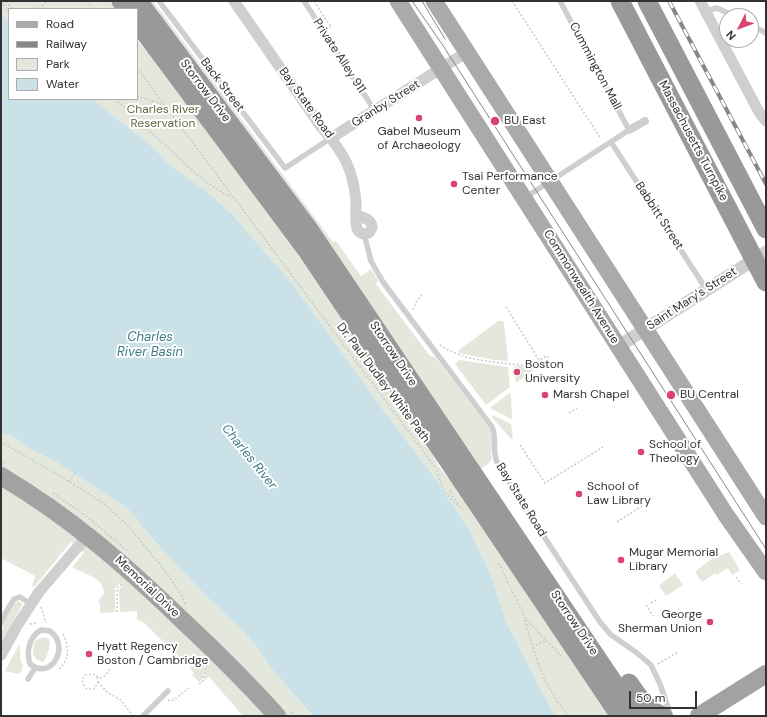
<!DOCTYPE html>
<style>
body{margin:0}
#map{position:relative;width:767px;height:717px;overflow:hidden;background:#fff;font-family:"DM Sans",sans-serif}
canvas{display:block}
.frame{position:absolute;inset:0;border:2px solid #323232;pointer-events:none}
.legend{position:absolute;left:8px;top:8px;width:130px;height:92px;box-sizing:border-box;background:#fff;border:1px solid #adadad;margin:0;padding:5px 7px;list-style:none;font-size:12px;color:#323232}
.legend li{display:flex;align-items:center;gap:8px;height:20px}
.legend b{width:20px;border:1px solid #adadad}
.north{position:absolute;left:719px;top:8px;width:40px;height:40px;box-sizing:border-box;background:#fff;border:1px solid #adadad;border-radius:50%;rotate:228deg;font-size:11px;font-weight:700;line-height:16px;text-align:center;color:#323232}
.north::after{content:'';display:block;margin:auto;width:14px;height:18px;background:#da436e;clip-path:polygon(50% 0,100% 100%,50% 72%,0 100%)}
.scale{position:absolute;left:629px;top:691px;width:68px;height:18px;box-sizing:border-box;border:2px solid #323232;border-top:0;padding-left:5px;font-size:12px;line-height:14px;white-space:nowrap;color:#323232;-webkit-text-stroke:3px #fff;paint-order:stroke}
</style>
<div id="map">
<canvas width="767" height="717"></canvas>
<div class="frame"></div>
<ul class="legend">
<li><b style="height:5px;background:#aaa"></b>Road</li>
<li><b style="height:5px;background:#878787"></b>Railway</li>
<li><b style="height:11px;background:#e4e8dc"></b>Park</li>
<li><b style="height:11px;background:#cae2e7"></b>Water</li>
</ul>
<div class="north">N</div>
<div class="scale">50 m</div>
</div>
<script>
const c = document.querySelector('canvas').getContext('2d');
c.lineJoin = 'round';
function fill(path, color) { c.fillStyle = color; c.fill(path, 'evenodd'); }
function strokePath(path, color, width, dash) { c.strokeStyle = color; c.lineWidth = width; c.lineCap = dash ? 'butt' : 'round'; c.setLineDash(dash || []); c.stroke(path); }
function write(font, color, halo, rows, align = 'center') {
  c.font = font + ' "DM Sans",sans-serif'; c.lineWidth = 4; c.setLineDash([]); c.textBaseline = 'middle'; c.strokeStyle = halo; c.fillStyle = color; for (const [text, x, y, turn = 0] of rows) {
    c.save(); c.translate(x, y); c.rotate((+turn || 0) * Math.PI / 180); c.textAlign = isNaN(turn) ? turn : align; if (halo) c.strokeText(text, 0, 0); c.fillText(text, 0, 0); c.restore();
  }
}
fill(new Path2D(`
 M1,1H115L121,9H9V23L1,13Z
 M144,1H153L333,242L336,241L361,276L371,269L378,280L376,284L430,356L435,357L489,428C494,438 490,449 492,459L488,464L477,471L327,247L321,231Z
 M137,40L144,48L157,58L233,160L428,442C435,461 441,473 458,487L611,716H556L551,709L507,623L491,575L469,529L432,474L387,415L292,283L234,216L204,189L170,165L152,146L92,99H137Z
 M498,321H503L504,323L508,359L507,361L494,360L459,353V350Z
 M459,360L508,367L510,387L486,405L455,364Z
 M515,366H534L536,368L516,383L513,368Z
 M509,393L511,395L512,417L511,419L490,408Z
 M493,415L511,424L513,439H511L492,417Z
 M1,433L12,436L20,441L28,448L56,462L127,508L156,543L205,595L245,633L259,650L274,672L313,716H243L209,677L204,681L206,673L207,667L202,680L199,682L192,675L194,673L190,669L191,668L144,623L137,619V611L120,612L119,589L122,586L119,583L115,588V612L100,613V603L98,601L104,594C104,577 84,574 72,567L84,553L71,542L34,587L32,586L35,576L1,558Z
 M729,552L740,570L732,575L728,568L716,575L715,573L702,582L695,572C707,561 714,557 729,552Z
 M675,573L683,585L666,596L659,586Z
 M17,601L22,603V605L1,645C1,630 5,611 17,601Z
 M45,637L49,639C51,644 48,657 43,662C31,659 31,650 36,640Z
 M19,645C22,651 18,660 23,665L22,671L19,674L5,671Z`), '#e4e8dc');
fill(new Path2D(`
 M1,13L9,23V99H92L152,146L170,165L204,189L234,216L292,283L387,415L432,474L469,529L491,575L507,623L551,709L556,716H313L274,672L259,650L245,633L205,595L156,543L127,508L56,462L28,448L20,441L12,436L1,433Z`), '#cae2e7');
strokePath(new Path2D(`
 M1,1L9,12
 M6,1L12,9
 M87,1L93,9
 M314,1L331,27L329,28
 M512,1L601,139
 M39,9L47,1
 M137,68L435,467
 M137,96L164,105
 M114,99C126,107 135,119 145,128C151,133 157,137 162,142C186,164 201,182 231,197
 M506,307L539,360L547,356L550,360
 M413,310L416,302L422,295
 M440,345C447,350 457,354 466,357C480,361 535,369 546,363
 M569,413L577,408
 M1,442L55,473L97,499L108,507L129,527L162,567L182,595L185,604
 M520,445L545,483L603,447
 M1,460L6,463
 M437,470C440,487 449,501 464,509
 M69,481L75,473
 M451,490L449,491L460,507
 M53,493L85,515L129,552
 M617,522L642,506
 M499,563L525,618L563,658
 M736,577L741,584
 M651,603L656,600
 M646,605L653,616
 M41,607L46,623
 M117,612V588L122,584
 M525,620C536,659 542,683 568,716
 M30,624L37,623
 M533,648L539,643L547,641
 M658,664L678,652
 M59,669C70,660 69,646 63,634
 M97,677L98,682L94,689H87C82,685 81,680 85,675L93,674L100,678L105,676L111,668
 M98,682L108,693L121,700L133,716
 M199,684L203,681L207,665
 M168,700L170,701L174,700L189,688
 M291,712L294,716`), '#c9c9c9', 1.5, [2, 2]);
strokePath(new Path2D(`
 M159,1L285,168L331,138
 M304,1L375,111
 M706,11L717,8L734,16
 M751,25L766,33
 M611,142L706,289
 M526,197L629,130L560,1
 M364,234L371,261L383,282L492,427C497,438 492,450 497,462L522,503L600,622L610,634L637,653L651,665L660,684L671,716
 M1,623L6,612L14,599L20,597L31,604
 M41,630L50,631C71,647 51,681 30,664C26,652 29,637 41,630Z
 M28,679L35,668
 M143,716L168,691`), '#cfcfcf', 5.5);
strokePath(new Path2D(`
 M629,130L645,121`), '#cfcfcf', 8);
strokePath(new Path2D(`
 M234,1L322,128C343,152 353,168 356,201C356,210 355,220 357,229C360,234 364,235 369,233L372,228C372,219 364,218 356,215
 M700,1L759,112L766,121
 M331,138L467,52
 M1,655L17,626L39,592L88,535`), '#cfcfcf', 11);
strokePath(new Path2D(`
 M619,346L766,252`), '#cfcfcf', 13);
strokePath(new Path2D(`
 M398,1L726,515L766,572
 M434,1L766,517`), '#aaa', 17);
strokePath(new Path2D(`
 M1,476C70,517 124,564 181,619C214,650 247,682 277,716
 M699,716L766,674`), '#a2a2a2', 18);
strokePath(new Path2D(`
 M121,1L127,9
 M138,1L310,231L636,716
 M620,1L766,282
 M647,1L766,229
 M137,22L306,249L620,716
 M629,683C639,697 646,710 663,716`), '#999', 19);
strokePath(new Path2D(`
 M412,1L442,44L766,549
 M422,1L445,39`), '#878787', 1);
const rail = new Path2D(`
 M669,1L766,184`);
strokePath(rail, '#878787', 4);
strokePath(rail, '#fff', 2.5, [8]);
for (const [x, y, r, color] of [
 [419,118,4,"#da436e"],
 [495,121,5,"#da436e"],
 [454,184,4,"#da436e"],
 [517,372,4,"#da436e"],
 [545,395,4,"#da436e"],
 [671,395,5,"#da436e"],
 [641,452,4,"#da436e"],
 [579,494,4,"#da436e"],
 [621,560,4,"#da436e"],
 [710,622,4,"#da436e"],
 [89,654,4,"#da436e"]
]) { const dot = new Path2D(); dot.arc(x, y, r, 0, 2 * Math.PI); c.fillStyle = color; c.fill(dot); strokePath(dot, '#fff', 1.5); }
write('12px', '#323232', '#fff', [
 ["Private Alley 911",339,56,57],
 ["Cummington Mall",595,66,62],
 ["Back Street",222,85,53],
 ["Storrow Drive",205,91,53],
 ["Bay State Road",306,103,54],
 ["Granby Street",386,104,-32],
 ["Massachusetts Turnpike",693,141,62],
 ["Babbitt Street",659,216,57],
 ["Commonwealth Avenue",581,287,58],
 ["Saint Mary's Street",692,299,-33],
 ["Storrow Drive",393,354,56],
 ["Dr. Paul Dudley White Path",383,383,53],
 ["Bay State Road",521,500,58],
 ["Memorial Drive",147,587,43],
 ["Storrow Drive",574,623,56]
]);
write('12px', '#5e6b42', '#fff', [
 ["Charles River",163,110],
 ["Reservation",163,124]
]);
write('12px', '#323232', '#fff', [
 ["BU East",504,121],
 ["Gabel Museum",419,132,"center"],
 ["of Archaeology",419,146,"center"],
 ["Tsai Performance",462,177],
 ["Center",462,191],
 ["Boston",525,365],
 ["University",525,379],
 ["Marsh Chapel",553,395],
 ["BU Central",680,395],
 ["School of",649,445],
 ["Theology",649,459],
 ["School of",587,487],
 ["Law Library",587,501],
 ["Mugar Memorial",629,553],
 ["Library",629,567],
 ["George",702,615,"right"],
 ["Sherman Union",702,629,"right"],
 ["Hyatt Regency",97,647],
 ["Boston / Cambridge",97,661]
], 'left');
write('italic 13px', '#417c89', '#fff', [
 ["Charles",150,338],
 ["River Basin",150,353],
 ["Charles River",249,457,51]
]);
</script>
